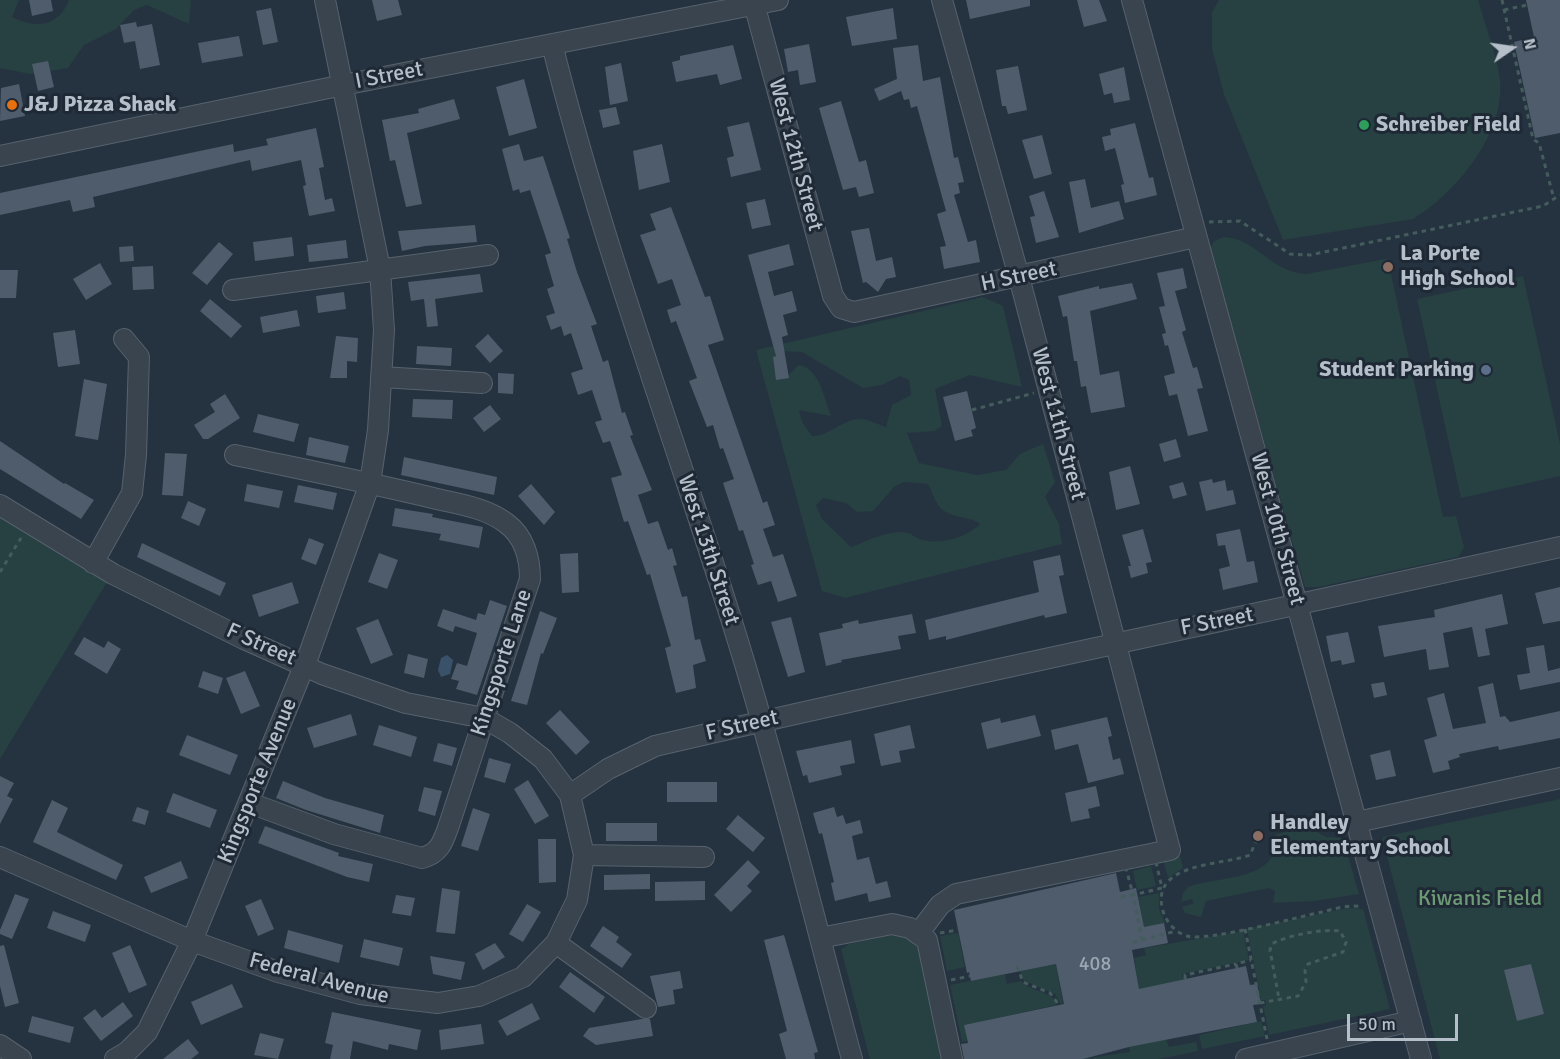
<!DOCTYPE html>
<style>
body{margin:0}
#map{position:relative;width:1560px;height:1059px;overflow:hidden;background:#253340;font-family:Signika,sans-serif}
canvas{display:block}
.north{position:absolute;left:1482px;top:18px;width:60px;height:60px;-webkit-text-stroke:4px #1e2935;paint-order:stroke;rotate:77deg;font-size:16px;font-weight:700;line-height:24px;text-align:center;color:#b5bfca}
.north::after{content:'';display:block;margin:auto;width:21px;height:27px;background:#b5bfca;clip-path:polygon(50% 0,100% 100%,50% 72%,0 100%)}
.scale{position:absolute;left:1347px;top:1014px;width:111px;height:27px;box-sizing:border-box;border:3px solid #b5bfca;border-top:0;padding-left:8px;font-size:18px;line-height:21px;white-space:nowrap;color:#b5bfca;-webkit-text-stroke:4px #1e2935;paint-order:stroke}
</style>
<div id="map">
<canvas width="1560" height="1059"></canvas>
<div class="north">N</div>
<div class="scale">50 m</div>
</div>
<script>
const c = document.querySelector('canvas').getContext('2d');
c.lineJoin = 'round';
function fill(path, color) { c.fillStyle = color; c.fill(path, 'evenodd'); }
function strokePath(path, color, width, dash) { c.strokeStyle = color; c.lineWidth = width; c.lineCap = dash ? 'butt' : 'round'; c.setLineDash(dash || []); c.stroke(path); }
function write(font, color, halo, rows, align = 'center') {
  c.font = font + ' Signika,sans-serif'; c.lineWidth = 6; c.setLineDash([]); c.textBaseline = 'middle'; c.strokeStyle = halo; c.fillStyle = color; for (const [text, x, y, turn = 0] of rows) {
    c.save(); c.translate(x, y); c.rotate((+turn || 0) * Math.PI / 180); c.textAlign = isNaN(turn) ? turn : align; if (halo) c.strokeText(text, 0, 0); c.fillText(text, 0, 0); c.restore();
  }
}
fill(new Path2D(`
 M0,0H19L12,17C37,29 58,27 69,0H191L189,24L147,5L134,10L116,29L84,45L68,68L30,74L0,68Z
 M1219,0H1478C1485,26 1497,54 1500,80C1505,134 1456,193 1413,219L1283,240L1224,94L1212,49V12Z
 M1224,237C1258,239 1269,272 1307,274L1385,259L1388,260L1443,517L1456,516L1464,547L1458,557L1318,587H1305L1210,249L1214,241Z
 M1523,276L1560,444V476L1461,498L1417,299Z
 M983,297L1003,306L1022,387L970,375L935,389L942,426L935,431L907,433L919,463L977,475L1006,470L1020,454L1043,444L1055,482L1045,497L1059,524L1062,544L845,598L822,591L756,350ZM776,351L802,352L863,388L882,385L900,376L909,380L911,395L892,405L886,427C879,425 870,420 862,419C842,418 831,436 812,436L802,422L799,410L831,416C824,398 820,369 799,365L787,376L774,365ZM904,482L928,484C931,490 934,499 938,505C949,520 967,514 980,524C965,538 944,544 923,540C915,538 909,531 901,532C884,532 867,541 851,547L822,519L816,505L823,498L846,503L857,512L873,511L895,486Z
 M0,517L107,582L0,759Z
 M1560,799V1059H1440L1382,837Z
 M1307,826L1326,837L1343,838L1359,894L1314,901L1273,903L1275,891L1269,888L1206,901L1201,917L1185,913L1182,907L1194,903L1191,899L1181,902L1183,893L1188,887C1216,876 1282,882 1275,835Z
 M1180,856L1183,868L1168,878L1163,859Z
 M1151,866L1156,886L1137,890L1133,871Z
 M1159,893V909L1165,923L1144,928L1138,897Z
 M1348,908L1363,909L1390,1009L1269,1035L1263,1006L1266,1005L1265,1000H1261L1247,929Z
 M1243,931L1249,960L1182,974L1183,980L1139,992L1134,958L1146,955L1144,948Z
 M958,933L965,967L947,971L940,936Z
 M896,934H905L918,942L956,1059H870L841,949L849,944Z
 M1056,964L1063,1004H1061L1055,994L1023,980L1020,971Z
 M1005,974L1007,984L1021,981C1031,993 1051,989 1057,1005L965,1025L967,1041L962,1042L950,985Z
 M1261,1021L1265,1036L1202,1049L1199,1035Z
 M1166,1039L1169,1047L1196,1042L1198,1051L1159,1059H1083L1130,1052L1129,1047Z`), '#274041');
fill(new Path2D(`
 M447,655L453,660L450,674L441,677L438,670L441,658Z`), '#3a5269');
fill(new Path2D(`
 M29,0H51L53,11L32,16Z
 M372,0H398L402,15L377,21Z
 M966,0H1030V6L970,19Z
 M1077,0H1099L1107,21L1084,27Z
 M1526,0H1560V133L1535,138L1514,42L1534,37Z
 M271,8L278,42L263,45L256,11Z
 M893,8L897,39L852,46L846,17Z
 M136,22L137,27L152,24L160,65L140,69L135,41L124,43L120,25Z
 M239,36L243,56L202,63L198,43Z
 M809,44L816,82L800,85L798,70L788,72L784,49Z
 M733,45L742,79L720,85L717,74L676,82L672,62L680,60V56Z
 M918,45L923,81L940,77L954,158L958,157L964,182L958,183L960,193L954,195L968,242L976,240L980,262L944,269L940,247L946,246L937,214L946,211L917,106L911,108L909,99L904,100L901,91L879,101L874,89L897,79L893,48Z
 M48,61L54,87L38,91L32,64Z
 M621,63L628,101L610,105L605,67Z
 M1018,66L1027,110L1008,114L1006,106H1002L996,70Z
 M1124,67L1130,100L1114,103L1112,93L1104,95L1099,74Z
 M524,79L537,128L509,136L496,87Z
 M19,84L25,116L0,121L1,88Z
 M454,99L460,119L407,133L422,204L406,207L395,160L390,161L382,120L419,113L418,109Z
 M841,101L859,162L866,160L874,193L859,197L856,187L843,190L819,108Z
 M616,107L620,124L603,128L599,110Z
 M749,122L761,170L731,177L727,158L734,156L727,127Z
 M1135,123L1149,178L1153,177L1157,195L1125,203L1121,185L1124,184L1115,148L1105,151L1102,137L1111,135L1110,129Z
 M316,128L324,167L319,168L325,200L332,198L335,211L309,216L303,186L306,185L301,160L252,171L250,160L93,197L95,207L73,212L70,200L0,215V193L233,144L234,152L268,145L266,139Z
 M1042,135L1052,174L1034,179L1022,140Z
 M519,144L524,161L543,156L570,238L567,239L577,272L597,324L591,326L603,362L608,360L622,413L625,412L633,435L630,436L652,490L638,495L648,524L658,521L668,550L672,548L677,565L673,566L682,597L687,596L695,640L700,639L706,661L693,665L696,688L676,693L665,648L671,646L650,574L647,575L628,521L624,522L611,478L622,475L610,441L603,443L595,422L602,420L592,390L578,395L571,373L583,369L571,333L564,336L561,326L551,330L546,316L555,313L547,289L554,286L545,255L551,253L530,190L520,193L519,189L513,191L502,149Z
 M662,144L670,182L639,190L633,151Z
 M1085,179L1091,208L1119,201L1124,219L1079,233L1069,182Z
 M1044,191L1059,237L1036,243L1030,217L1035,216L1029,196Z
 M765,199L771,225L752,229L746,203Z
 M671,207L705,297L710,296L724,340L708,345L763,503L767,501L775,525L763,529L773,557L783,554L797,596L778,602L771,581L758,585L751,565L754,564L743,530L739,531L723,483L734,479L723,448L720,449L713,425L707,427L689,381L697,378L676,321L671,323L667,310L681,305L672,279L658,284L640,235L656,230L650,214Z
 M475,225L477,242L425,246L402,251L398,231Z
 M869,228L876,261L892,257L896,277L886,279L878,292L866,282L863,283L851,231Z
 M292,237L294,256L255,261L253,242Z
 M346,240L348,258L309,262L307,245Z
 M219,242L233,254L207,285L192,273Z
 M789,244L794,265L768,272L774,296L792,291L797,311L783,315L788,335L782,337L789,378L776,380L773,357L776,356L748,255Z
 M133,246L134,261L120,262L119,247Z
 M100,263L112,284L86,300L73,279Z
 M153,266L154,289L133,290L132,267Z
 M1183,268L1187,288L1175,291L1186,330L1182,332L1193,368L1197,367L1203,388L1197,389L1208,431L1188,436L1177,394L1169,396L1164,376L1175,373L1168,345L1165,346L1162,334L1166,333L1159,307L1165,306L1157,273Z
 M0,270H18L16,298H0Z
 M480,274L483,292L435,299L438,326L427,327L424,299L411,301L408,282Z
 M1132,283L1137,299L1090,311L1100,375L1119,371L1125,407L1091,413L1086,386L1081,387L1077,361H1074L1067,316L1063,317L1058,296L1099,286V289Z
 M344,292L346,309L318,313L316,296Z
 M210,299L242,326L231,338L200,311Z
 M297,310L300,326L263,333L260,317Z
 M75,330L80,364L58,367L53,333Z
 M488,334L503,351L490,363L475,346Z
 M336,336L358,338L357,362L347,361V378H330Z
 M417,346L452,348L451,366L416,364Z
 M498,373L514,374L513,394L498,393Z
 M84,379L107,384L98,440L75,436Z
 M967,391L976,428L971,430L973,436L955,441L943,397Z
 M225,394L240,418L208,439H203L194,425L215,412L210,404Z
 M413,399L453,400L452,419L412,417Z
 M490,405L501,419L484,432L473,418Z
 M258,414L299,424L294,442L253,432Z
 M309,437L349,446L345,463L306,455Z
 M1176,439L1181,457L1164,462L1159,444Z
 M0,441L64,484L65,483L94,500L81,519L0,469Z
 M165,453L187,454L183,496L162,495Z
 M404,457L497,477L494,495L401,475Z
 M1130,466L1140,504L1116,510L1109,472Z
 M1212,479L1213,483L1225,480L1227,491L1233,490L1236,504L1206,511L1199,482Z
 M1183,482L1187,495L1173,499L1169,486Z
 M247,484L283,491L279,508L244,501Z
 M531,484L555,512L544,525L518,496Z
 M298,485L337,493L333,510L294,502Z
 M188,501L206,509L199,526L181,518Z
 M395,508L433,514L432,517L483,527L479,548L439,540L441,534L392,526Z
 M1143,529L1152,562L1146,563L1148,573L1131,578L1128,566H1131L1122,535Z
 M1240,529L1247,562L1254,561L1258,582L1223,590L1219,569L1230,566L1225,545L1218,546L1216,534Z
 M309,538L324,544L316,565L301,559Z
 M142,543L226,583L220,596L137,557Z
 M379,553L398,560L387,589L368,582Z
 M578,553L579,592L562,593L560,554Z
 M1060,555L1064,575L1059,576L1067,613L1045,618L1044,615L946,640V636L929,640L925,620L1039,592L1033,561Z
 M292,582L299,603L259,617L252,595Z
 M1560,587V621L1543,624L1535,593Z
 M1502,594L1508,624L1485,629L1490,655L1478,657L1472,627L1443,633L1449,667L1429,670L1426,649L1384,657L1378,626L1435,617L1434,610Z
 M490,600L507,606L477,695L456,689L459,681L451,679L457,663L467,666L477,633L455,626L453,632L437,626L443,609L476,620L478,613L485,615Z
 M540,611L557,618L543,654L541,653L527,705L511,701Z
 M912,614L916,633L898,636L901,649L841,660L842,662L826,666L819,633L843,628L842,624L858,620L859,624Z
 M791,617L805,672L788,677L771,622Z
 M378,619L393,655L371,664L356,628Z
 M1348,632L1355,662L1342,665L1341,660L1331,662L1326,636Z
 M84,637L104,648L108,641L121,649L107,674L74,654Z
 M1544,645L1548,671L1560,668V682L1520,690L1517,675L1530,673L1526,648Z
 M408,654L428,659L424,678L404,673Z
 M203,671L223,678L218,694L198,687Z
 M245,671L260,706L241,714L226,678Z
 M1384,682L1387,695L1374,698L1371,684Z
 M1493,683L1500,717L1505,716L1510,722L1560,711V738L1499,750L1498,746L1459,754L1460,757L1448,761L1450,769L1433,773L1424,740L1437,736L1427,698L1444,693L1453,729L1486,723L1478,687Z
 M560,710L590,742L576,755L546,723Z
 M351,714L357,735L314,748L307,728Z
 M1035,715L1041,736L987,749L981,723L1000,718L1001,723Z
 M1107,717L1112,736L1108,737L1113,760L1120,758L1124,774L1088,783L1078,744L1055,750L1051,730Z
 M379,725L417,737L411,757L373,745Z
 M910,725L915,748L899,751L901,762L881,766L874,734Z
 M187,735L238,755L230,775L179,755Z
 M851,740L855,763L840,766L842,775L809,783L807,775L803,776L796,751Z
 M438,743L457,748L452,766L433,761Z
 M1390,750L1396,776L1376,780L1370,755Z
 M489,758L511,764L505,783L484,777Z
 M0,776L14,783L7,796L13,799L0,824Z
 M528,780L549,816L535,824L514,789Z
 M283,781L325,798L384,815L380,833L306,810L276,798Z
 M667,782H717V802H667Z
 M1096,786L1100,806L1088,809L1090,818L1071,822L1065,793Z
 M424,787L442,791L435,816L418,811Z
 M173,793L217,810L210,828L166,812Z
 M52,800L68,808L57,832L123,865L116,880L33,842Z
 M137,807L149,811L145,825L132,821Z
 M834,807L837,817L843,815L846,824L860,820L863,833L852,836L857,860L869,857L876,884L887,881L891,897L869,902L867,893L835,901L831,883L834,882L822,833L819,834L813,813Z
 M473,808L490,814L478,851L461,846Z
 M738,815L765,838L753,852L726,829Z
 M606,823H657V841H606Z
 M265,826L339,853L338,856L373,864L369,882L347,877L258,843Z
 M538,839H556V882L539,883Z
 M748,860L760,872L747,886L752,891L731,912L714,895Z
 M181,861L188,878L151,893L144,877Z
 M1116,873L1120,892L1136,888L1144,927L1164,923L1168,943L1132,950L1139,989L1246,966L1250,985L1257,984L1261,1004L1253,1005L1257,1022L1129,1047L1083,1059H964L961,1044L968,1043L964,1025L1064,1004L1056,964L971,981L969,972L967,973L954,910Z
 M650,874V889L604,890V875Z
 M705,881V900L655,901V882Z
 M442,888L460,891L455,934L436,932Z
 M15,894L29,899L12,939L0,934V930Z
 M396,895L415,898L411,916L392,913Z
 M261,899L274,929L258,936L245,906Z
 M527,904L541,912L523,942L509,934Z
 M53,911L91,925L85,942L47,928Z
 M603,926L619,937L616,942L632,954L622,968L590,946Z
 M288,930L343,945L339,963L284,948Z
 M784,935L818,1052L814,1053L815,1059H786L779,1034L787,1031L764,940Z
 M364,939L403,948L399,966L360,957Z
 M495,943L505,957L483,970L475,954Z
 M4,945L19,1003L5,1007L0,986V946Z
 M130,945L147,985L129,993L112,953Z
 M430,956L465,962L461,980L433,974Z
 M1531,964L1544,1014L1517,1021L1504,970Z
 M680,971L683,988L673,990L675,1004L658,1007L650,976Z
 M570,972L605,997L594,1013L559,987Z
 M232,984L243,1007L201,1025L191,1002Z
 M123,1002L133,1016L101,1041L83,1018L95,1009L102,1018Z
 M532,1003L540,1019L507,1036L498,1021Z
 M332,1012L421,1030L417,1050L389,1044L388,1050L353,1041L350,1059H330L333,1045L325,1043Z
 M32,1016L74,1027L70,1043L28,1032Z
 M642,1019H650L653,1036L596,1045L583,1036L589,1028Z
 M481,1024L484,1044L441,1050L439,1030Z
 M260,1033L284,1039L278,1059L254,1055Z
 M188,1039L199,1053L191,1059H163Z`), '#4e5c6b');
const minor = new Path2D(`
 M753,0L833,296L841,308L854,312L1196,237
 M1132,0L1421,1059
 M552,44C599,233 667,417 726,603C774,753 811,907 852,1059
 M0,156L343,85L778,0
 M233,290L488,255
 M381,377L482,383
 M235,455C301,469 367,482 433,498C457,504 485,507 506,523C524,536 530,558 530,579L449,825C443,842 440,853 422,858L334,834L250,803
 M0,505L113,574L244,639L322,674L406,703L484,718L510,733L543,759L570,795L584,855L577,900L556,943L523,977L479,996L438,1003L360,994L278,972L192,941L0,857
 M93,563L132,493L136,455L139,357L124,339
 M570,795L608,769L655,746C956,676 1259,614 1560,547
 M1357,822L1560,778
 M584,855L704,857
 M918,934L940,905L956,894L1170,850L1019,277L942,0
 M820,938L892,924L910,928L927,940L952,1059
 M556,943L646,1008
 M0,1045L21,1059
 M115,1059L127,1052L147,1032L192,941L309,654L370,483L378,430L384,330L380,269L325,0
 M1246,1059L1411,1021`);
strokePath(minor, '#57626d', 22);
strokePath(new Path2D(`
 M1502,0L1533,139L1539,143L1554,199
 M1504,10L1527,5
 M1209,222L1240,221L1290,254L1310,255L1543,206L1560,195
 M972,410L1034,393
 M0,572L21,538
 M1257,839L1250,855C1221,866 1149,862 1163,911C1166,922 1176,933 1187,936C1207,942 1297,917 1322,912C1334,909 1350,904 1362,907
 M1156,862L1162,888L1133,895L1126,868Z
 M1121,897L1133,895L1142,940L1130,943
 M1245,929L1267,1039
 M940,933L958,930
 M1142,940L1176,931
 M1017,966L1023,982L1050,993L1059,1005
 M1237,968L1236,964L1251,960
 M1185,979V975L1236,964
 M951,980L970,976
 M1260,1003L1298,996L1306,982L1305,970L1308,964L1343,952L1346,942L1340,931C1326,928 1284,936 1272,944L1270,950L1279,999`), '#455c5d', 3, [4.5, 4.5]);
strokePath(minor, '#39444f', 20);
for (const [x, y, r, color] of [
 [12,105,6,"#e8710a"],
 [1364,125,6,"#2e9e5b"],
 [1388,267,6,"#8d6e63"],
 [1486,370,6,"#5c6f8a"],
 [1258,836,6,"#8d6e63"]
]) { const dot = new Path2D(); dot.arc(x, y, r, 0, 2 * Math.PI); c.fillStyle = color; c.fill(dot); strokePath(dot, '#1e2935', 2); }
write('20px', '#9ba6b2', null, [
 ["408",1095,965]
]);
write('22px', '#b5bfca', '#1e2935', [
 ["I Street",389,76,-11],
 ["West 12th Street",795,155,75],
 ["H Street",1019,277,-12],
 ["West 11th Street",1058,424,75],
 ["West 10th Street",1277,529,75],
 ["West 13th Street",708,550,72],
 ["F Street",1217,622,-11],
 ["F Street",261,645,24],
 ["Kingsporte Lane",502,663,-72],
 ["F Street",742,726,-13],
 ["Kingsporte Avenue",258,781,-68],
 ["Federal Avenue",319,979,15]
]);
write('bold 22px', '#b5bfca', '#1e2935', [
 ["J&J Pizza Shack",24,105],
 ["Schreiber Field",1376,125],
 ["La Porte",1400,254],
 ["High School",1400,279],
 ["Student Parking",1474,370,"right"],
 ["Handley",1270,823],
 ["Elementary School",1270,848]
], 'left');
write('22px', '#6c9b73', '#1e2935', [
 ["Kiwanis Field",1480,899]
]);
</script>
